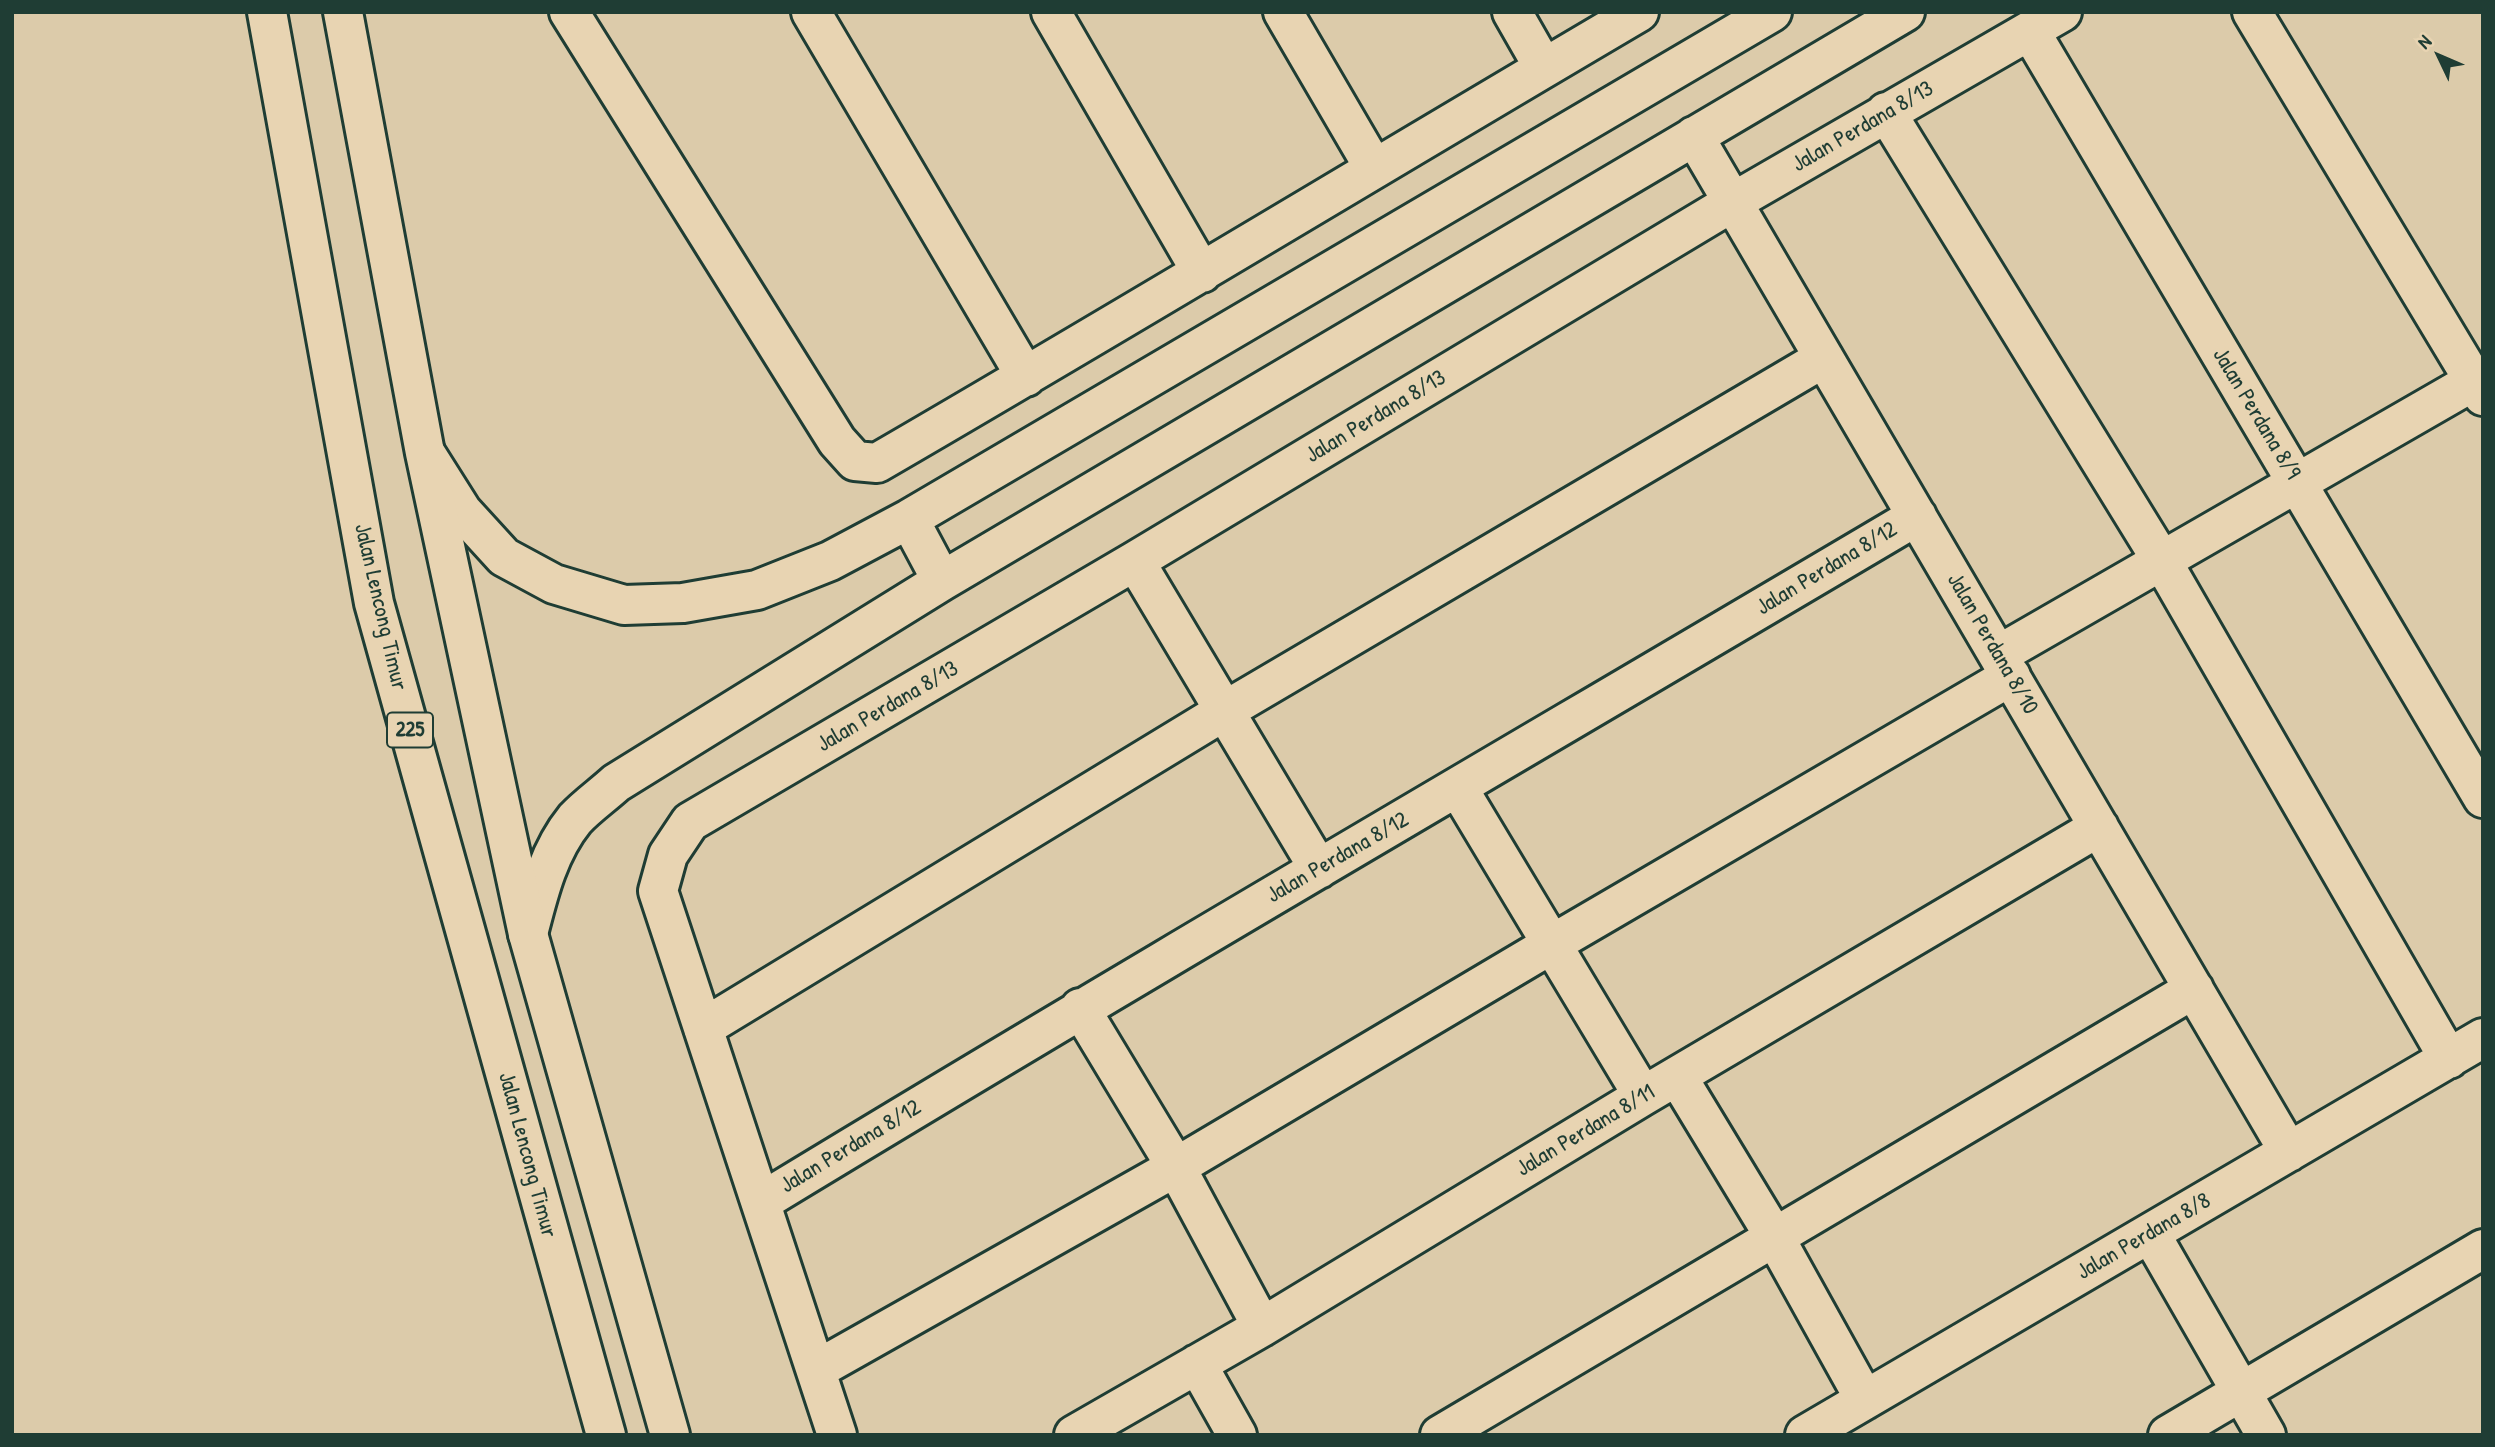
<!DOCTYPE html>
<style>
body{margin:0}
#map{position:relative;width:2495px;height:1447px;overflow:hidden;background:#dccbaa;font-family:"Patrick Hand",sans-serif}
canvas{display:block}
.frame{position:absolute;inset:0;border:14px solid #1f3d34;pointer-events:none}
.north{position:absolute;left:2404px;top:21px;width:70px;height:70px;-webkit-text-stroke:5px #e8d4b2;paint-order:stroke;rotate:314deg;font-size:19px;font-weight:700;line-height:28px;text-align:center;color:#1f3d34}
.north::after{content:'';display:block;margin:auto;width:24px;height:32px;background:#1f3d34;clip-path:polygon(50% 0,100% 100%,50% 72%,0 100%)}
</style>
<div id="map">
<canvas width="2495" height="1447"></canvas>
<div class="frame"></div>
<div class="north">N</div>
</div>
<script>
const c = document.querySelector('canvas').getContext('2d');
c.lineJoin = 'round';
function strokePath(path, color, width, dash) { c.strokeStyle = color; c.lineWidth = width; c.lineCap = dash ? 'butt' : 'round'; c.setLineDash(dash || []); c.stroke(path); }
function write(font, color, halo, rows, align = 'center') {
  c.font = font + ' "Patrick Hand",sans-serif'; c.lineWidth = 7; c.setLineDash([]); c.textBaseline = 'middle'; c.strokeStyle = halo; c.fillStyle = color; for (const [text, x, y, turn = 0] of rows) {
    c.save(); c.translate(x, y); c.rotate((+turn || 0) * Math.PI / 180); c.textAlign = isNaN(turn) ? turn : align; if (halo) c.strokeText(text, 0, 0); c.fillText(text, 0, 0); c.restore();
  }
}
const minor = new Path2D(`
 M569,12L837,441L855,461L877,463C1132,315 1384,162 1639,12
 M811,12L1026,377
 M1051,12L1202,273
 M1283,12L1374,168
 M1512,12L1544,68
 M2252,12L2483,396
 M2030,31L2483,798
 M1886,112L2162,561L2449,1059
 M1694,136L2289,1152
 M426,454L462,511L504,557L554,584L624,605L683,603L757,590L830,561L909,519L1772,12
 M909,519L942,581
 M1135,561L1319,869
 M1998,655L2474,381
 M1458,788L1643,1096
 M528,934C538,895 548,852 575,819C587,806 603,795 616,783L942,581L1905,12
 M1080,1008L1176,1167L1262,1327
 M703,1028L1226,710L1824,358
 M1677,1076L1774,1236L1865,1400
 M761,1202C1144,969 1532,744 1917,516
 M2150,1233L2266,1435
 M1197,1364L1237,1435
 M816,1370L1176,1167L1552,944L2011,676
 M837,1435L658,891L668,855L690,822L1135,561L1733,202L2062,12
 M1074,1435L1262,1327L1643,1096L2099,827
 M1440,1435L2194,989
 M1805,1435L2483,1038
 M2168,1435L2483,1249`);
const highway = new Path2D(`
 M267,12L374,603L606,1435
 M343,12L425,453L528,934L670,1435`);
strokePath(minor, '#1f3d34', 44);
strokePath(highway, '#1f3d34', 44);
strokePath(minor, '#e8d4b2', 38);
strokePath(highway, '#e8d4b2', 38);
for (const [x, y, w] of [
 [410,730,46]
]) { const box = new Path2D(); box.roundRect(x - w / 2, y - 17.5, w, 35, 5); c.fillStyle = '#e8d4b2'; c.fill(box); strokePath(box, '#1f3d34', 2); }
write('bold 21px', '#1f3d34', null, [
 ["225",410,730]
]);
write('23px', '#1f3d34', '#e8d4b2', [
 ["Jalan Perdana 8/13",1863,127,-30],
 ["Jalan Perdana 8/9",2256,414,59],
 ["Jalan Perdana 8/13",1376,417,-31],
 ["Jalan Perdana 8/12",1827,569,-31],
 ["Jalan Lencong Timur",380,607,77],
 ["Jalan Perdana 8/10",1992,644,60],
 ["Jalan Perdana 8/13",888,707,-30],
 ["Jalan Perdana 8/12",1338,858,-30],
 ["Jalan Perdana 8/11",1586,1131,-31],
 ["Jalan Perdana 8/12",851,1147,-31],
 ["Jalan Lencong Timur",527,1155,75],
 ["Jalan Perdana 8/8",2144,1237,-30]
]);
</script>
